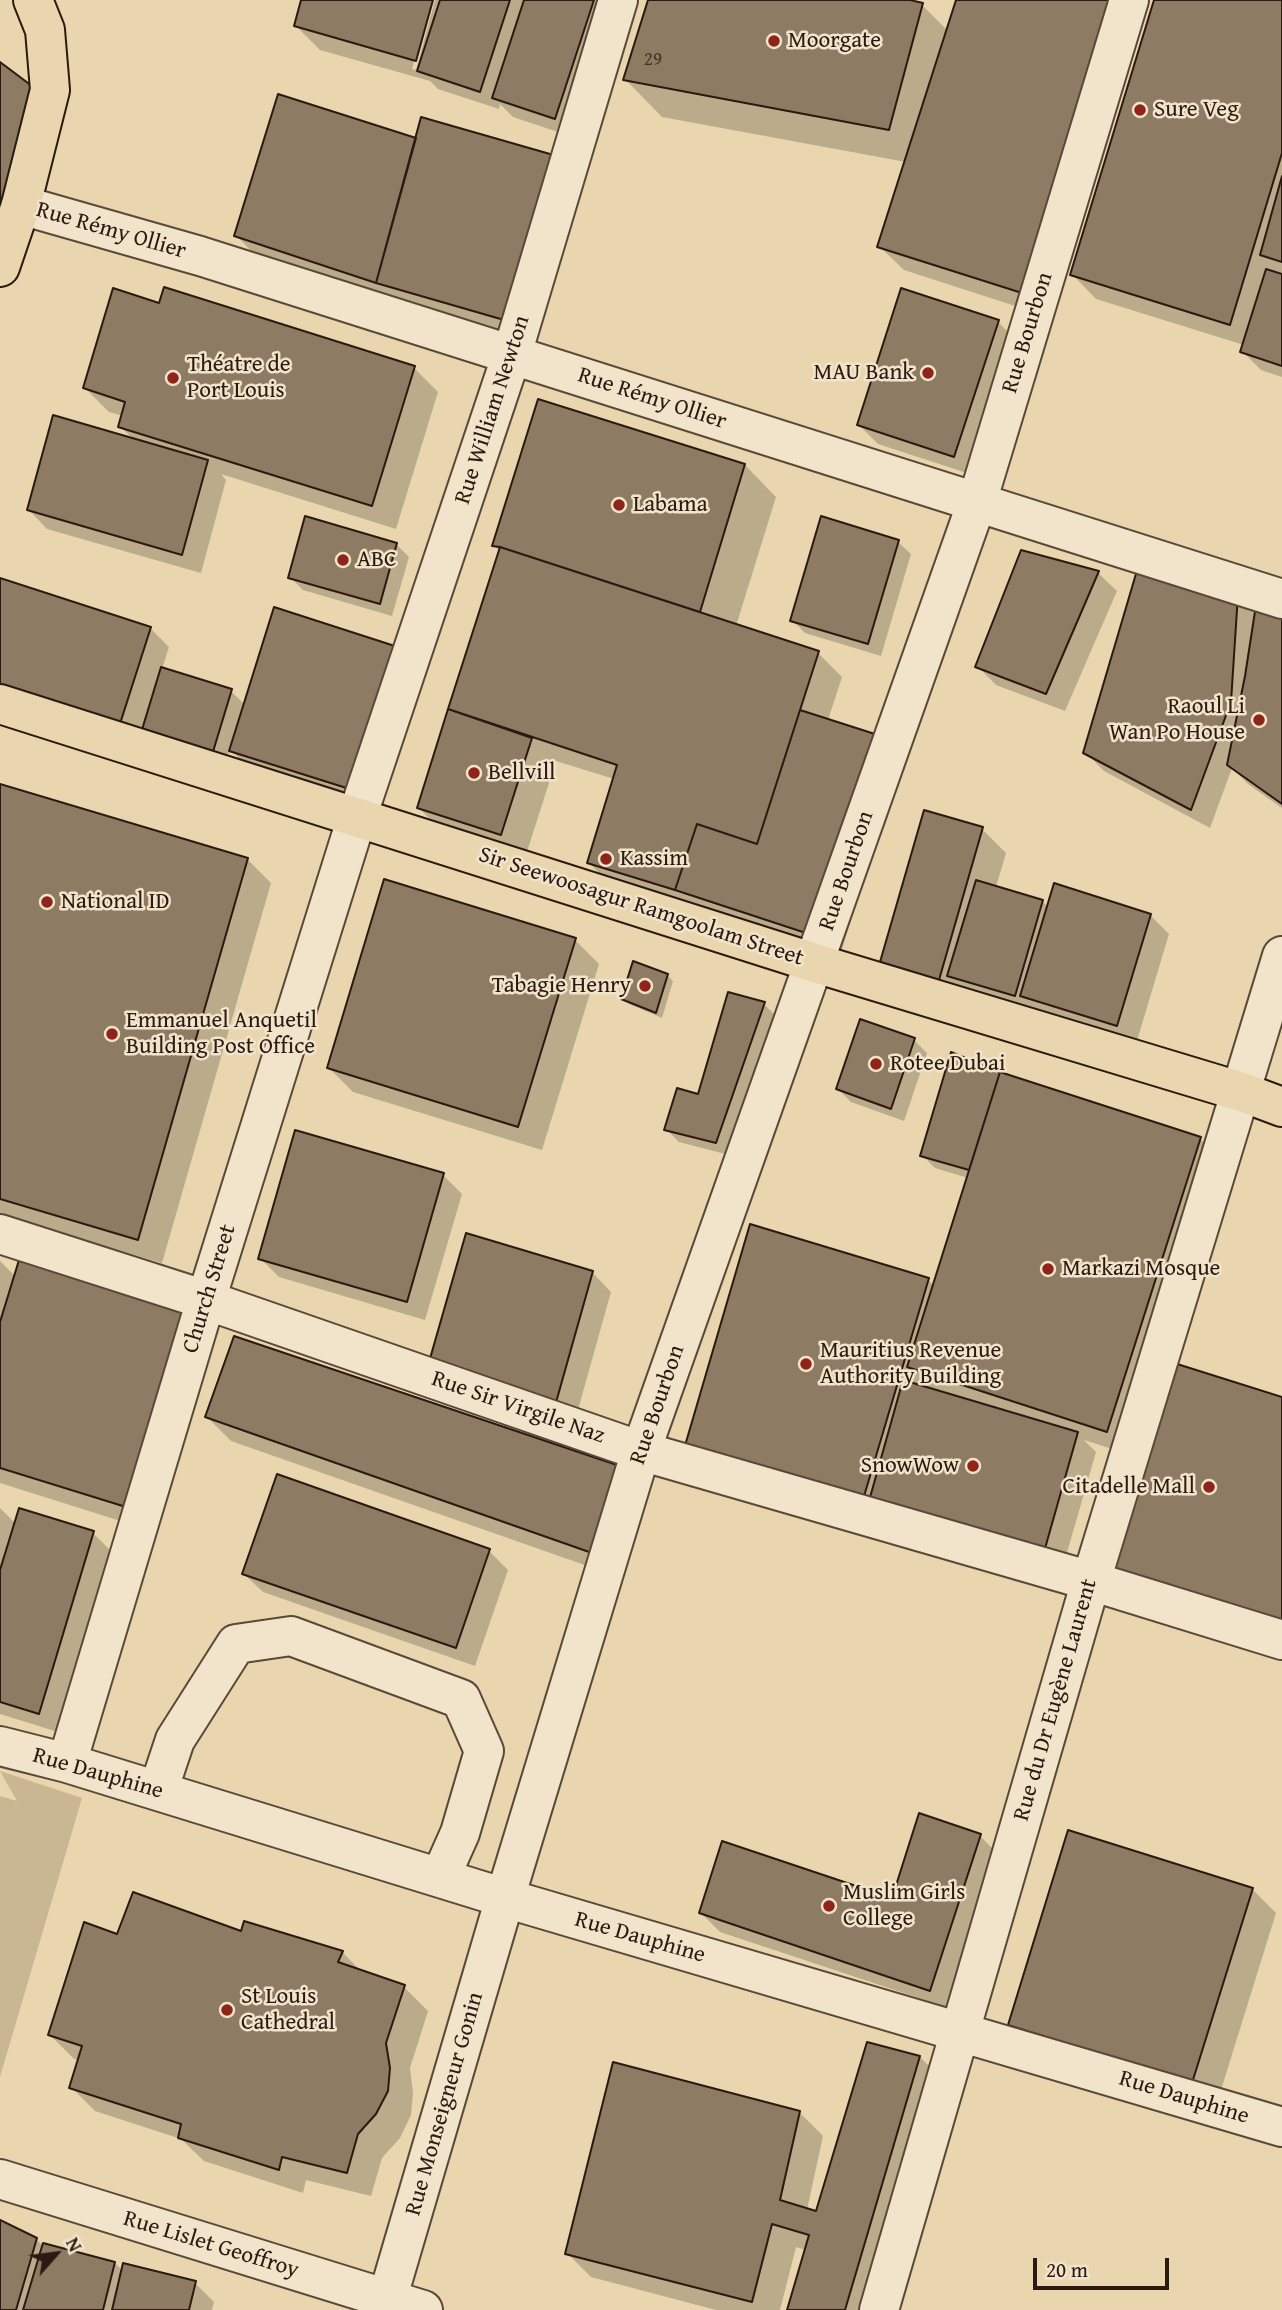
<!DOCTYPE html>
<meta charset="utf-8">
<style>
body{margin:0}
#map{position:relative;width:1282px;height:2310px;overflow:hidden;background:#e9d6ae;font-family:"Gentium Book Plus",serif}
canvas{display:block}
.north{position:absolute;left:21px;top:2219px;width:70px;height:70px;-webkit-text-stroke:5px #f1e4ca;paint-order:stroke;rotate:62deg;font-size:19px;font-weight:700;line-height:28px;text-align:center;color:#2b1912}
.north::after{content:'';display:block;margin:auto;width:24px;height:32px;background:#2b1912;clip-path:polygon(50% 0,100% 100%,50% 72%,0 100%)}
.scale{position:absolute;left:1033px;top:2258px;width:136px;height:32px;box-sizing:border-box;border:4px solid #2b1912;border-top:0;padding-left:9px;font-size:21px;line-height:24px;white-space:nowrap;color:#2b1912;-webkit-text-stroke:5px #f1e4ca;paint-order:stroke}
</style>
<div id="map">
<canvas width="1282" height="2310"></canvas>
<div class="north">N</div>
<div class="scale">20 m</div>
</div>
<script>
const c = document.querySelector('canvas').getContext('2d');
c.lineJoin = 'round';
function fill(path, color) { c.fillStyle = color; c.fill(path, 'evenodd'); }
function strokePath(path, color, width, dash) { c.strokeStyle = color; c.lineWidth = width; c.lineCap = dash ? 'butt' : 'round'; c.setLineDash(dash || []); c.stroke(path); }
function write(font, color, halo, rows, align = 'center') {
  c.font = font + ' "Gentium Book Plus",serif'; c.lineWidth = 5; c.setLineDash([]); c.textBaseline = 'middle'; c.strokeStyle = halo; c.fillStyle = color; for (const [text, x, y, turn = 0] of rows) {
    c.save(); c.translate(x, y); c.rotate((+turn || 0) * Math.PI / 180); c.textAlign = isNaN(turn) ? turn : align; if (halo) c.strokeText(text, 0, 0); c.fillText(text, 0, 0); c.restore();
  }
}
fill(new Path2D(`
 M0,1771L82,1798L0,2077V1796L17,1801Z`), '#c9b693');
fill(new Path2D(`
 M303,0H431L412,69L416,70L435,0H619L573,137L513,117L500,104L499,109L438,89L430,81L320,50L296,26Z
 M650,0H902L922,5L948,31L958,0L1046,316L904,270L879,246L906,162L662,117L625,79Z
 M1156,0H1282V377L1261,370L1242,351L1244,345L1096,299L1072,274Z
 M279,96L530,339L396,302L254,254L236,235Z
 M160,305L414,368L438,392L396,529L221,474L226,480L201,573L47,529L29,510L134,440L120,426L123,416L109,412L85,388Z
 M998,322L1017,341L973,475L878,444L859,425Z
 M745,465L776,497L736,626L818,653L842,677L828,720L901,760L839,959L613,887L589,863L614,779L556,761L525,858L443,832L419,808L501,552L494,546Z
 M898,542L911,554L881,656L805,633L792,620Z
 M396,544L409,557L392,616L303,590L290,577Z
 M1098,573L1117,591L1065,711L996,685L977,666Z
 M0,579L150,628L169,647L162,669L231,691L245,705L424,673L380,814L255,774L230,749L224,767L138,745Z
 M1237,595L1256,615H1282V808L1248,784L1232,768L1210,828L1104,771L1085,752Z
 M0,786L247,859L271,883L162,1263L0,1215Z
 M982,829L1006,853L996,887L1042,901L1049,908L1150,915L1169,934L1136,1044L906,986L882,962Z
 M575,940L599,964L542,1150L353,1092L329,1068Z
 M667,975L673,981L662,1018L629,1004L623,998Z
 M764,1004L777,1017L729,1155L679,1142L666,1129L700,1096Z
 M914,1040L927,1053L904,1121L851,1102L838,1089Z
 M952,1054L1000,1074L1200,1139L1224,1163L1131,1455L1084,1440L1096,1452L1062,1570L710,1473L928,1280L934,1286L968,1178L935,1168L922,1155Z
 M443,1175L462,1194L425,1320L279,1277L260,1258Z
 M0,1261L16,1277L149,1530L0,1483Z
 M593,1273L611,1292L574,1424L448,1387Z
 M207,1417L619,1467L616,1576L231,1441Z
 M0,1508L16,1524L93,1533L112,1552L58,1732L0,1714Z
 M489,1551L508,1570L475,1666L263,1592L244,1574Z
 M920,1815L980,1836L999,1855L949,2008L720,1932L701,1913L893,1900Z
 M1252,1889L1276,1913L1216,2106L1034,2048L1010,2024Z
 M242,1933L342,1952L361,1971L404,1987L428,2011L410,2068L413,2093L411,2115L400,2138L382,2158L371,2196L306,2180L303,2193L204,2161L181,2139L95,2111L71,2087L79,2060L74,2059L50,2035L118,1936Z
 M920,2057L944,2081L876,2310H789L806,2250L796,2247L780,2310H716L591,2277L567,2253L799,2112L823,2136L807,2210L817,2213Z
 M0,2222L36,2239L44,2247L115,2263L123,2271L195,2283L214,2302L212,2310H0Z`), '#0003');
const building = new Path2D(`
 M301,0H433L416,61L294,26Z
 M440,0H510L480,92L417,71Z
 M524,0H594L555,119L492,98Z
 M648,0H910L923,3L889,130L623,80Z
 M956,0H1114L1022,293L877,247Z
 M1154,0H1282V153L1230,325L1070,275Z
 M0,62L36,89L0,206Z
 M278,94L416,138L376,283L234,236Z
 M421,117L557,156L511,322L376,283Z
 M1282,176V262L1260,255Z
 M1266,269L1282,274V366L1240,352Z
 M164,287L415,366L372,506L118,427L125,402L83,388L113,288L159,303Z
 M901,288L999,320L954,457L857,425Z
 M538,399L745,464L700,612L500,547L492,546Z
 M53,415L208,460L182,555L27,510Z
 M305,516L397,543L380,604L288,578Z
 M821,516L899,540L868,644L790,621Z
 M500,547L819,651L757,844L697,824L675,890L587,863L617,765L448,709Z
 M1021,550L1099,571L1046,694L975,667Z
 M1138,567L1238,594L1231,702L1191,810L1083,753Z
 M0,578L151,627L119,727L0,688Z
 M1256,605L1282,614V804L1227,765L1245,676Z
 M274,607L401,648L356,791L229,751Z
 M161,667L232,689L212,755L141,733Z
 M448,709L532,738L501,835L417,808Z
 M800,710L878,735L815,936L675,890L697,824L757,844Z
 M0,784L248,858L138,1240L0,1199Z
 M924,810L983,827L939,980L880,962Z
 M384,879L576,938L518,1127L327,1068Z
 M976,880L1043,900L1015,996L947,976Z
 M1054,883L1151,914L1117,1026L1020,996Z
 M633,961L668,974L656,1013L621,999Z
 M728,992L765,1002L716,1143L664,1130L677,1088L698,1094Z
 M860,1019L915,1038L891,1109L836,1089Z
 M951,1052L1000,1072L969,1170L920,1156Z
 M1000,1072L1201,1137L1107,1432L907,1367Z
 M295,1130L444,1173L407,1302L258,1259Z
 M750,1224L929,1278L862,1503L684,1449Z
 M466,1233L593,1271L555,1406L427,1369Z
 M19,1260L185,1313L126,1507L0,1468V1322Z
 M234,1336L620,1466L592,1553L205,1417Z
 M1174,1363L1282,1397V1632L1107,1577Z
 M903,1380L1078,1432L1044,1552L869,1501Z
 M277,1474L490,1549L456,1648L242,1574Z
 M19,1508L94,1531L39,1714L0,1702V1570Z
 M919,1813L981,1834L930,1991L699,1913L722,1841L892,1898Z
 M1068,1830L1253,1888L1192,2083L1008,2025Z
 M133,1892L241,1931L244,1921L343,1951L338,1962L405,1985L386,2043L390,2068L388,2091L376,2114L358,2134L347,2173L282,2157L279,2170L178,2138L181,2124L69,2088L82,2046L48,2035L84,1922L117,1934Z
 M867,2042L920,2056L845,2310H787L809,2235L772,2224L752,2302L565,2254L613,2062L800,2111L780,2200L816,2211Z
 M0,2220L37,2238L16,2310H0Z
 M43,2243L115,2262L103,2310H23Z
 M123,2263L196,2281L189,2310H112Z`);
fill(building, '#8e7b63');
strokePath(building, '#2b1912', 2);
const minor = new Path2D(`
 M21,205L200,256L1282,599
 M0,1234L206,1300L641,1451L1091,1581L1282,1640
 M0,1746L67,1763L505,1898L1282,2127
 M67,1763L206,1300L357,817L512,354L618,0
 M158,1791L175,1740L236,1644L291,1636L461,1699L484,1751L460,1833L440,1878
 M0,2179L423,2310
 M384,2310L505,1898L641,1451L977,502L1129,0
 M879,2310L1091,1581L1282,956`);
const major = new Path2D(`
 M0,267L21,205L50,90L45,30L33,0
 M0,704L815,963L1242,1092L1282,1107`);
strokePath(minor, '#5a4839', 42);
strokePath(major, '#2b1912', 42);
strokePath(minor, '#f1e4ca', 38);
strokePath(major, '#e9d6ae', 38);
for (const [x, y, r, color] of [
 [774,41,7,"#8f2418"],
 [1140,110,7,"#8f2418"],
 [928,373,7,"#8f2418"],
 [173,378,7,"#8f2418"],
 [619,505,7,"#8f2418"],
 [343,560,7,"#8f2418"],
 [1259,720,7,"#8f2418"],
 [474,773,7,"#8f2418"],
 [606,859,7,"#8f2418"],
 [47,902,7,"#8f2418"],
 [645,986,7,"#8f2418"],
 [112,1034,7,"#8f2418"],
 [876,1064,7,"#8f2418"],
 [1048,1269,7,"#8f2418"],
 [806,1364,7,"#8f2418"],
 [973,1466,7,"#8f2418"],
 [1209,1487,7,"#8f2418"],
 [829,1906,7,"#8f2418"],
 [227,2010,7,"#8f2418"]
]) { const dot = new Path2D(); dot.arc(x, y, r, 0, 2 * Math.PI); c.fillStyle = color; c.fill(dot); strokePath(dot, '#f1e4ca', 2.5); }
write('19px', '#443226', null, [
 ["29",653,60]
]);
write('23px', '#2b1912', '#f1e4ca', [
 ["Moorgate",788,41],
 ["Sure Veg",1154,110],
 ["Théatre de",187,365],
 ["Port Louis",187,391],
 ["MAU Bank",914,373,"right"],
 ["Labama",633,505],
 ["ABC",357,560],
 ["Raoul Li",1245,707,"right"],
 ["Wan Po House",1245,733,"right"],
 ["Bellvill",488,773],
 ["Kassim",620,859],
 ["National ID",61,902],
 ["Tabagie Henry",631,986,"right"],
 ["Emmanuel Anquetil",126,1021],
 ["Building Post Office",126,1047],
 ["Rotee Dubai",890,1064],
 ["Markazi Mosque",1062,1269],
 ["Mauritius Revenue",820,1351],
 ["Authority Building",820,1377],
 ["SnowWow",959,1466,"right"],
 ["Citadelle Mall",1195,1487,"right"],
 ["Muslim Girls",843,1893],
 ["College",843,1919],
 ["St Louis",241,1997],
 ["Cathedral",241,2023]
], 'left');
write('23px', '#2b1912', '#f1e4ca', [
 ["Rue Rémy Ollier",111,231,16],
 ["Rue Bourbon",1028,333,-73],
 ["Rue Rémy Ollier",652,399,18],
 ["Rue William Newton",493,410,-72],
 ["Rue Bourbon",847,871,-71],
 ["Sir Seewoosagur Ramgoolam Street",641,907,18],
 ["Church Street",210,1289,-73],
 ["Rue Bourbon",658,1405,-71],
 ["Rue Sir Virgile Naz",518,1408,19],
 ["Rue du Dr Eugène Laurent",1056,1700,-74],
 ["Rue Dauphine",98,1774,16],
 ["Rue Dauphine",640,1938,16],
 ["Rue Dauphine",1184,2098,17],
 ["Rue Monseigneur Gonin",445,2104,-74],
 ["Rue Lislet Geoffroy",211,2245,17]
]);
</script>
